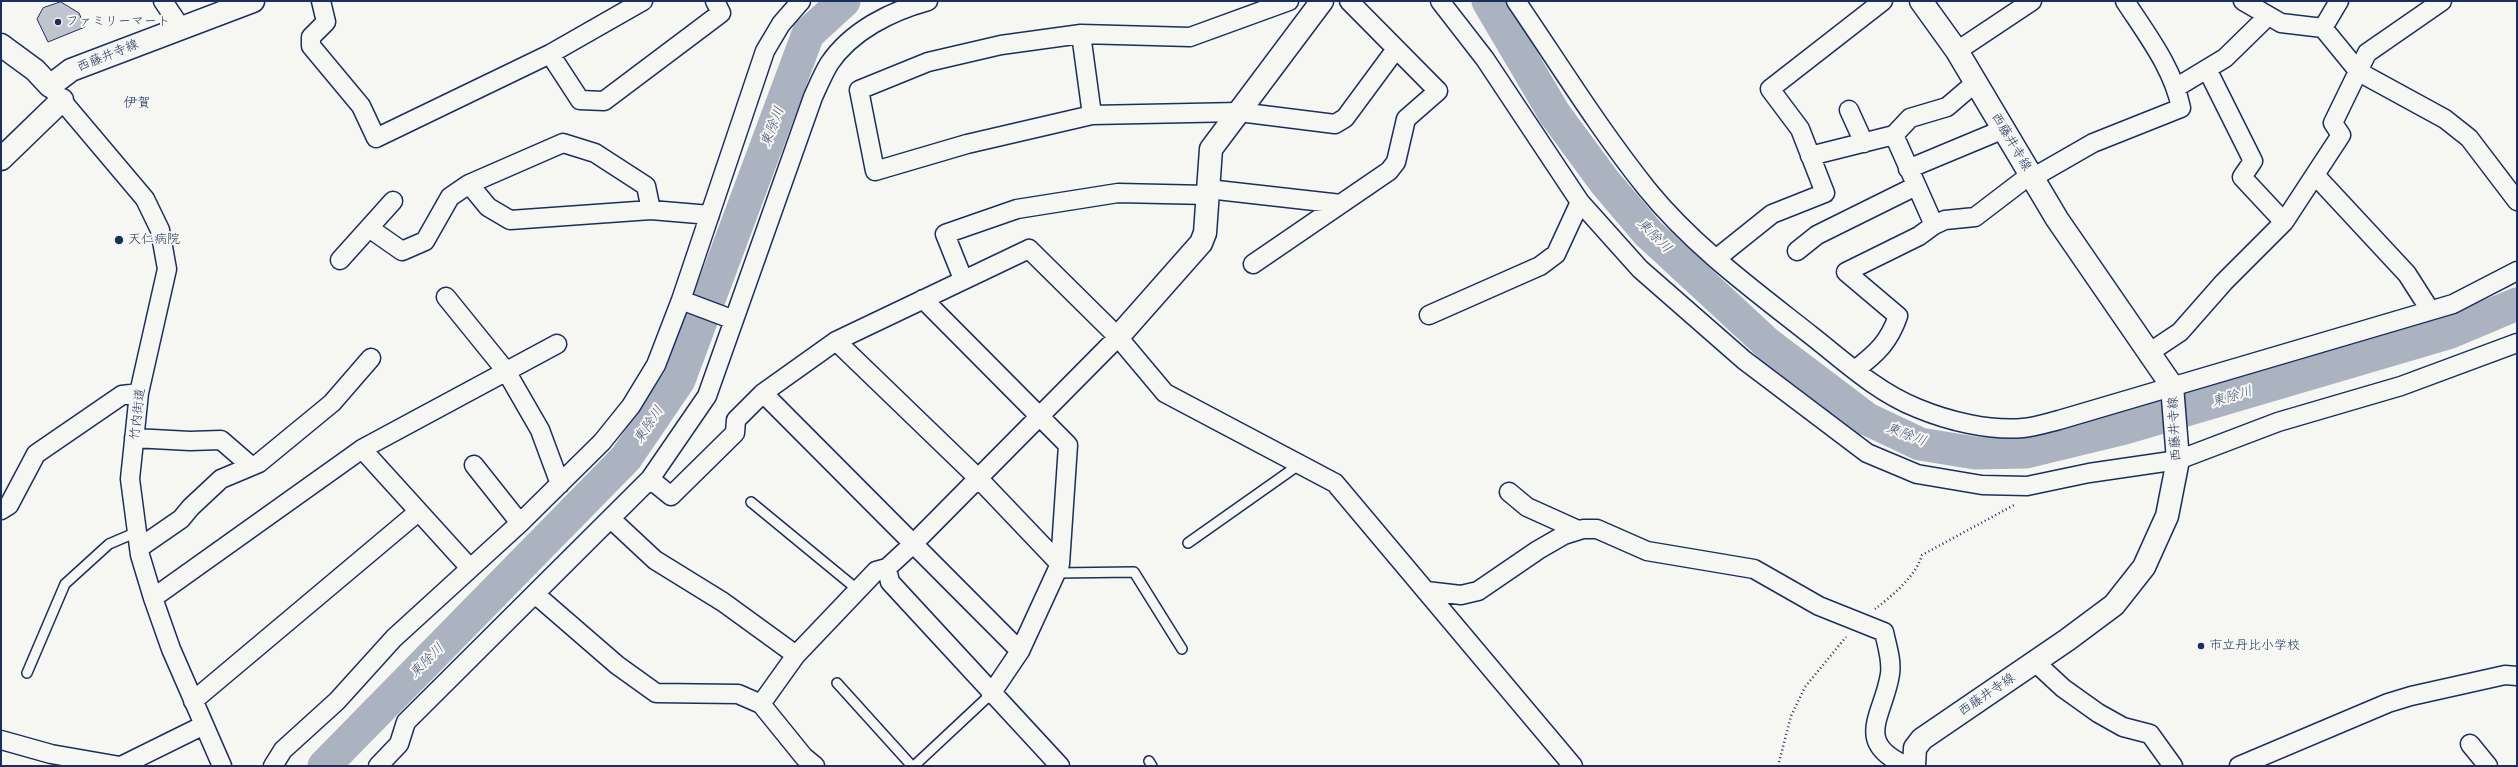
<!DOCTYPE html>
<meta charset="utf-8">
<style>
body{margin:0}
#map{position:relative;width:2518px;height:767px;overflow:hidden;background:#f6f6f2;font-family:"Balsamiq Sans",sans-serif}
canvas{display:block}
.frame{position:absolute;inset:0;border:2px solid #1b2f5e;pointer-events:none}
</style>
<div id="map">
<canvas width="2518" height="767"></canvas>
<div class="frame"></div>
</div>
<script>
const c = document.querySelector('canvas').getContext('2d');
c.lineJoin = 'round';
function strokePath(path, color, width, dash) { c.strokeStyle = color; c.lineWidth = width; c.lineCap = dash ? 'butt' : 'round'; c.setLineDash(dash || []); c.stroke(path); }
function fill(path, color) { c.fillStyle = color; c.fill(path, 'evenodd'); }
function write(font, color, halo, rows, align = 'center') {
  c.font = font + ' "Balsamiq Sans","Klee One",sans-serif'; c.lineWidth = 4; c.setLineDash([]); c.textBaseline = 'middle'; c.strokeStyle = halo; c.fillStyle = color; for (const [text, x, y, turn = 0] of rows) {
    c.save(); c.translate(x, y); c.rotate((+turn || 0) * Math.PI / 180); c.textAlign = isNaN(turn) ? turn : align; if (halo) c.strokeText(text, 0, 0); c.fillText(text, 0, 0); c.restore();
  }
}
strokePath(new Path2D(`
 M1488,1L1554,113L1604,181L1648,233L1768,344L1867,419L1920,444L1975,453L2026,452L2125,428L2448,333L2517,304
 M324,766L626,458L679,380L808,34L844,1`), '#abb2c0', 33);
const building = new Path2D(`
 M61,2L79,13L85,27L48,42L37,19L43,8Z`);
fill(building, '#c0c4cd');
strokePath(building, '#1b2f5e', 1);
const service = new Path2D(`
 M751,502L858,590
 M1188,543L1300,464
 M1056,573L1134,572L1182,649
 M27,673L65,584L109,544L137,532
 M837,683L912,766
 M1149,761L1152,766
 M914,766L991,694`);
const minor = new Path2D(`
 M163,1L181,28
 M321,1L326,22L311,37V46L361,106L376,138L550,54L643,1
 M1289,1L1190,37L1081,34L1001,45L928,62L859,90L875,171L967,144L1092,115L1239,112L1335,124L1345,118L1396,49
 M1440,1L1485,59L1580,202L1640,269L1744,360L1867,453L1917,474L1982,485L2027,486L2089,473L2178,460L2278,422L2401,386L2517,343
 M1516,1C1559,64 1599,129 1647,189C1693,246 1755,291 1812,336C1845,362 1877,392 1917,408C1948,421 1989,431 2023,428C2035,427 2047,423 2059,420L2453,304L2517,271
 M2243,1L2281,23L2323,28
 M2339,1L2323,28L2359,72L2445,119L2469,138L2517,201
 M1081,34L1092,115
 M1957,51L2032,1
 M550,54L580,100L604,101L721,13L715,1
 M2207,69L2253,161L2242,177L2284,222
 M2177,87L2225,58L2268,16
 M53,90L145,199L160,230L167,269L139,393L130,479L140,555L153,598L171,649L222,766
 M1849,110L1864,143
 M1894,135L1934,225L1945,220L1975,217L2030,175
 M1810,156L1894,135L1910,118L1947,107L1975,83
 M1908,169L2004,129
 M2315,175L2407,274L2430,310
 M2032,178L2093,143L2181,108C2173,68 2147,35 2125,1
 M469,184L488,207L510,220L651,210L710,215
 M1208,189L1341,204
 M369,228L402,251L425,241L450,197L469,184L563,143L595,153L646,186L651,210
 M1797,251L1817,235L1916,186
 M1717,258L1772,214L1825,193L1800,129L1770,89L1883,1
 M340,260L393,201
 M1253,264L1389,171L1396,162L1406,119L1438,91L1349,1
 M963,279L945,234L1017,209L1118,193L1208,195
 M446,297L506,371L540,430L560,484
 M923,299L1068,445L1060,564L1020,651L991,694
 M681,300L734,320
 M1429,315L1540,266L1556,254L1580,202
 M836,341L979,479L1060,564
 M2150,352L2180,332L2224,282L2284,222L2341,135L2333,123L2367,53L2442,1
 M1855,370C1877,353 1889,342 1898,316L1846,272L1919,236L1934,225
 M134,438L190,441L221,440L251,466
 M362,449L470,568
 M474,465L520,523
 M650,479L671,496L735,433L736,420L763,393
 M1509,492L1527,507L1578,530
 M1,510L9,505L36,454L122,395L139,393
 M611,519L655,560L723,602L796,655
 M139,548L181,519L191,507L221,479L259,463L332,403L371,358
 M887,568L890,582L1060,766
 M1426,591L1461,595L1478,591L1538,550L1564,535L1583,529H1597L1647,551L1754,569L1819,606L1884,632C1887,646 1892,660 1890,674C1884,715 1852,742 1907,766
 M535,594L617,665L656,693L738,694L761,704L804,757L815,766
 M153,598L362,449L557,344
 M1020,651L763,393L836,341L1029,249L1118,337L1165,393L1335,483L1573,766
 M2035,662L2063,688L2098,713L2123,727L2150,734L2173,766
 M193,701L418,512
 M761,704L796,655L876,571L887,568L913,544L1118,337
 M1,740L51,754L120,766
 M2470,744L2488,766
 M121,766L204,725
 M273,766L283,750L337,701L394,638L520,523L602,442L631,406L656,365L681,300L765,51L781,24L801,1
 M378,766L399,744L406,722L650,479L707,396L813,97C818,86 823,74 829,64C851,31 891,11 928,1
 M2239,766L2388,703L2411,696L2505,675L2517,676`);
const tertiary = new Path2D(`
 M1,159L62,100
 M1118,337L1201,243L1205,233L1211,149L1322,1`);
const secondary = new Path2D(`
 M1,45L35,70L50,86L71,70L253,1
 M1914,766L1915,748L1922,739L2067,640L2114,605L2144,567L2167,516L2178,460L2172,386L2057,219L1957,51L1921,1`);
strokePath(service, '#1b2f5e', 12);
strokePath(minor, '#1b2f5e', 21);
strokePath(tertiary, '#1b2f5e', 25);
strokePath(secondary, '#1b2f5e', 25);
strokePath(new Path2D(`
 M1875,609C1892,596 1916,576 1922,555L2016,504
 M1778,766L1791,716L1805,687L1846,637`), '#1b2f5e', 2.5, [1, 3]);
strokePath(service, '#f6f6f2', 9);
strokePath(minor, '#f6f6f2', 18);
strokePath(tertiary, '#f6f6f2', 22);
strokePath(secondary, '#f6f6f2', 22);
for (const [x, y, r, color] of [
 [58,22,4,"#1b2f5e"],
 [119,240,5,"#1b2f5e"],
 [2201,646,4,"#1b2f5e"]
]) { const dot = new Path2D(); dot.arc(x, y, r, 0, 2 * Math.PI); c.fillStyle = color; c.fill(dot); strokePath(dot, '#f6f6f2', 1.5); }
write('13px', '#1b2f5e', '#f6f6f2', [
 ["ファミリーマート",66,22],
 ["天仁病院",128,240],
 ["市立丹比小学校",2209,646]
], 'left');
write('13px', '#1b2f5e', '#f6f6f2', [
 ["西藤井寺線",108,56,-22],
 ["西藤井寺線",2011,142,59],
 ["竹内街道",138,414,-83],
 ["西藤井寺線",2175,429,-93],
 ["西藤井寺線",1987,695,-34]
]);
write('14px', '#1b2f5e', '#f6f6f2', [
 ["伊賀",137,103]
]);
write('italic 14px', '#46567b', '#f6f6f2', [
 ["東除川",773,127,-69],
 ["東除川",1654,236,45],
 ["東除川",2232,397,-16],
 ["東除川",649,425,-56],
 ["東除川",1906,435,21],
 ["東除川",427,661,-45]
]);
</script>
